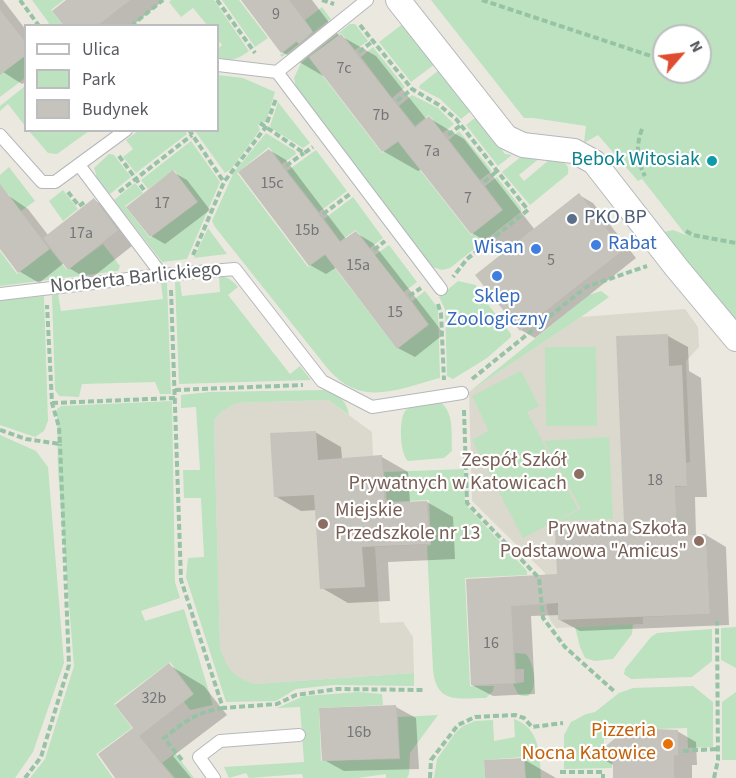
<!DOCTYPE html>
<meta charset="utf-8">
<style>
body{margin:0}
#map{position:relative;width:736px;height:778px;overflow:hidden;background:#ebe9df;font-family:"Source Sans 3",sans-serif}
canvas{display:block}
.legend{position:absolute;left:24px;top:24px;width:195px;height:108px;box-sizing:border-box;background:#fff;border:2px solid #bcbdbf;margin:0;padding:8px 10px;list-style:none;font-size:18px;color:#585b60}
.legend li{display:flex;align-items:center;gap:12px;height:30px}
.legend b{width:30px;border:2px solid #bcbdbf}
.north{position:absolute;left:652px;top:24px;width:60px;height:60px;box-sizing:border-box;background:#fff;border:2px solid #bcbdbf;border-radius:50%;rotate:62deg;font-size:16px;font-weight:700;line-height:24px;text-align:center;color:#585b60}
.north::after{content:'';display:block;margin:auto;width:21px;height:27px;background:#e04c30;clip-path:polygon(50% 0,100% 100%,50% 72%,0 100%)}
</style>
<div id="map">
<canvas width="736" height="778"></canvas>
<ul class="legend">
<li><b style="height:8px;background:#fff"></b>Ulica</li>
<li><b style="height:16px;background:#bce2bf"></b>Park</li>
<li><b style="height:16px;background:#c6c3bd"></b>Budynek</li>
</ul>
<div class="north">N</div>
</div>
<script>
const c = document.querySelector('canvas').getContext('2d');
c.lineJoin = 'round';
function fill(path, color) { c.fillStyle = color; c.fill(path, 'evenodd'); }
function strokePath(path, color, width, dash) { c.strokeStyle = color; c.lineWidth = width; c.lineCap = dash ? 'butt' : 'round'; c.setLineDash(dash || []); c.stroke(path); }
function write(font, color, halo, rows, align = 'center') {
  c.font = font + ' "Source Sans 3",sans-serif'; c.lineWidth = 4.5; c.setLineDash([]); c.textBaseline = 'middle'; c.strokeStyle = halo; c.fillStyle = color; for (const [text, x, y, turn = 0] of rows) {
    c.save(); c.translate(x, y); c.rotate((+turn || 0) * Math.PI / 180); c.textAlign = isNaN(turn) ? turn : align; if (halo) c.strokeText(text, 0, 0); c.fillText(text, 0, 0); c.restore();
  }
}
fill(new Path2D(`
 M685,309L698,327L699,347L686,361L690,462L686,463L687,486L675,487L677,535L706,534L710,614L643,617V624L556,628L550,620L547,609L545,573L472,501L469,392L581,317Z
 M328,400L372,432L373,456L382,455L385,503L427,501L430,544L375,547L380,623L403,622L413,637L414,673L254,684L240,679L227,668L220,648L214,420L223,411L236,403Z`), '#dbd8cd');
fill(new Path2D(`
 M32,0H64L51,10L63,25H47L49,23Z
 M171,0H214L249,51C238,59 231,62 218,58V49L222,45L218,40V26L207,25L193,8L181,17L169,2Z
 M222,0H239L268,38L255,47Z
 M431,0H736V322L663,236L664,232L673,230L686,235L642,179L638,181L598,135L584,143L586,126L533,118H524ZM664,36H700V72H664Z
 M322,7L331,19L282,57L280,55L312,30L305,20Z
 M404,23L435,64L411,82L379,42Z
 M350,24H355L368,41L355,50L341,33L309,58L382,153L398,142L471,235L503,210L485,186L497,177L521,208V212L450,268L442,270L432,267L297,92L294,78L301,63Z
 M373,47L405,87L392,98L361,57Z
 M25,56V78L0,97V74Z
 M439,70L471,111L461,119L440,99L419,88L420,85Z
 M218,75L243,78L275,92L266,122H261L258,125L260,130L231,169L225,173L195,131L218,130Z
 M25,86V126L8,104L0,111V106Z
 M412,95L438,108L454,124L443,133L429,115L415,126L399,106Z
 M278,102L310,143L303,148L271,128L270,126Z
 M476,117L505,154L512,155L498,166L466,125Z
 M29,131H89L57,154L48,153Z
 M138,131H185L187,134L136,173L123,157L133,149L126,140Z
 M459,131L492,171L480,180L449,140Z
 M266,133L295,151L296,154L282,164L269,147L237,173L308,267L325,255L397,349L429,325L412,301L425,291L438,308L440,378C398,389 361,408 328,369L215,227L212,221L234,172Z
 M191,141L220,182L187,259L162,262L114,200L135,183L143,193L125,206L150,238L198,202L174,170L148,189L141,180Z
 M316,150L347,191L319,212L287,171Z
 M109,154L114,155L131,177L110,194L97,178L94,168Z
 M522,156L540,158L519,175L524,181L549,160C558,161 571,161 568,174L530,205L502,172Z
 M9,167L35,201L21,211L8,194L0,200V175Z
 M63,190L78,209L63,221L49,201Z
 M353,197L383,238L370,248L356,230L340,241L324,219Z
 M208,228L227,254L194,258Z
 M103,244L120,266L118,271L0,286V251L17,274L50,249L67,270Z
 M389,245L417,282L404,292L375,255Z
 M219,277C228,276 232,281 238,287L228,295L290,374L300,366L311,380L179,384L175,282H180L182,296L220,292Z
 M458,281L476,285V289L511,334V337L487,358L453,379L447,376L445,309L439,297Z
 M167,282L171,394H160L155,382L82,384L79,397L59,396L55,390L52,295L58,294L61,311L163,299L161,283Z
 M601,291L609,297L581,317L469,392L589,295Z
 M44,296L48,421L44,431L35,437L0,425V300Z
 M545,347H596L597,426H546Z
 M521,371L539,406L527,412L578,509L523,538L472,440L489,431L472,396Z
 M324,390C338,395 347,400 349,415L328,400L236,403L223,411L214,420L220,648C228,670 232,676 254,684L414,673V686L333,685L296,689L276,701L226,702L186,577L188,558L204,557L201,498H184L183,470H200L196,407L181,408V395L210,392Z
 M172,401L175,582L180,598L141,611L145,621L184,609L213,705L190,710L184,702L194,694L170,662L114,704L132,728L96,754L113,778H30L45,759L74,666L58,471L57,409L61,406Z
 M439,401C455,412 451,434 452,451L444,458L408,461C400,454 398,418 406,410C413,403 430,403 439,401Z
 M0,435L36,451L48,467L64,663L33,752L15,778H0Z
 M609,437L613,519L557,521L581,509L544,441Z
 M464,469L465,504L527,571V575L465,578L470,686H494L493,691L486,698C458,698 437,705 433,670L427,546L431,545L429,500L387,502L384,472Z
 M633,624L632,634L613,659L595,661L585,658L580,647L575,627Z
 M736,627V668L721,660V628Z
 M712,629V661L692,677L631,679L624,674L625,669L651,637L657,633Z
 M515,653L526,654C534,664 539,687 528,696H522L518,694L513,684L524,682V669H516Z
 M693,686L713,702V747L688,748L687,728L655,729V738H640L633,733L618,734L614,738L604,739V757H612V768L564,769V735L571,722L586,714L595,712L619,693L633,688Z
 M359,692L382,694L383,705L319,708L321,761L400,759L398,717L438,715L410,753L409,774L407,778H386V774L358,778H303L302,774L249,778L246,773L229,778L224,767L304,762L300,707L277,708L304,696Z
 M736,692V760H722V702Z
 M514,719C540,728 540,755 541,778H526L524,757L484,760L485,778H434L437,759L456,732L463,726L475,721L493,720L494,741L515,737Z
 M175,753L194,778H175L162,763Z`), '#bce2bf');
fill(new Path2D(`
 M0,0H3L26,30V82L22,84L0,70Z
 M68,0H164L132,26H65Z
 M242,0H312L340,37L341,36L376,56L427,120L429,118L464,139L535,230L579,195L593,203L636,258L535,338L521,330L477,275L506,253L472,233L422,169L418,171L383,151L325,77L282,52Z
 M269,150L286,160L346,239L356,233L373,243L444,334L415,357L398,348L337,267L326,274L310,265Z
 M173,172L187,180L210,210L165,244L151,236L128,207Z
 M0,190L28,209L48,235L94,200L114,212L137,242L89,280L69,268L64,263L39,283L19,271L0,247Z
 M668,336L688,347L689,371L701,378L707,497H695L696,536L706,535L726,547L729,625L580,631L560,620V615L531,616L535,694L493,696L472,685L467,580L558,576L626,526Z
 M315,432L341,447L342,459L382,457L408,472L410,503L427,502L453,517L455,559L388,562L390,601L348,603L322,588L317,510L301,511L275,496Z
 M169,665L204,686L227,715L173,756L191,778H117L135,729Z
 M396,707L416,718L419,769L344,771L324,760Z
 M677,731L696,742L697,765H692V778H615V766L597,756Z
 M523,759L556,778H487Z`), '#0003');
fill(new Path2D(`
 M66,0H130L97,26H64L52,11Z
 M241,0H289L313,32L299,44L296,41L281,53Z
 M0,10L26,43V55L0,75Z
 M341,34L415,128L429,116L502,210L471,234L398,141L382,152L309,57Z
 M269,149L340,242L356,231L428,324L397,349L325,254L309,266L238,172Z
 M173,170L197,202L150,237L126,207Z
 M0,184L49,249L18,273L0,249Z
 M579,193L623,250L520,331L475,275Z
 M94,198L118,230L68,270L43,238Z
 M668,334L669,366L682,365L687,486H675L677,535L706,534L710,614L558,620V603L511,606L515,683L471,685L466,579L557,574L555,530L624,524L616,336Z
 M316,431L318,460L382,455L385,503L427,501L430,544L362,547L365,587L320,589L314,495L274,497L270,433Z
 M169,663L193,694L139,736L173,778H115L98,754L133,728L115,705Z
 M396,705L399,758L322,761L319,708Z
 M656,729L678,730V755H674V778H613V756H594L619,735L657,734Z
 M524,758L525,778H485L484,760Z`), '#c6c3bd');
const lane = new Path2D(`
 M218,65L277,72L441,289
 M277,72L367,0
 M0,135L42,182H55L126,130
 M79,165L162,275
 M0,294L162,275L235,269L322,381L372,407L462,393
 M214,778L199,757L220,741L299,735`);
const street = new Path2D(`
 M398,0L506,137L523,145L574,151L594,162L676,267L736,339`);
strokePath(lane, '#b5b7bc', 14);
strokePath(street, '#b5b7bc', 26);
strokePath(new Path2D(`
 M20,0L39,26
 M217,0L255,53
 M322,0L334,4
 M482,0L660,59
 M360,25L412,89L439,105L456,119L528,210L467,259L453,277
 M131,26L163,0
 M359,52L373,41
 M397,101L412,89
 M260,123L304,153L313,147
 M642,129C636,145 636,160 645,176
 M189,130L224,182
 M448,135L461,125
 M119,156L144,190
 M286,166L304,153
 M484,182L497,171
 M68,192L79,206L86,201
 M119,192L192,135
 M323,214L350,194
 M686,231L693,235L736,243
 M374,250L385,241
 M193,255L224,182L265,128L276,99
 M171,290L181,580L223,708L277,704L296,695L337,689L423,690
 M409,296L421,288
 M438,304L441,314L444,380
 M472,379L586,287L647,266
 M175,390L303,385
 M52,403L175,398
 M464,410L467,503L539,578L543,618L565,647L615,692
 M0,430L26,439L60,444L59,427L52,403L47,305
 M683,751L717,749
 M182,760L164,738C185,722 195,712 223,708
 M560,772H603V778
 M25,778L41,757L69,665L60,444
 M430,778L431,760L458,725L475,717L515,715L524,718L532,727L563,723
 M714,778L718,760L717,621`), '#96c2a6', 4, [6, 3]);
strokePath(lane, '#fff', 12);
strokePath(street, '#fff', 24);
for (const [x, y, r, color] of [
 [712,161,6,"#0f9aa8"],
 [572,219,6,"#5c6f8a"],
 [596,245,6,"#3f7fe0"],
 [536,249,6,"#3f7fe0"],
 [497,276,6,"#3f7fe0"],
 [579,474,6,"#8d6e63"],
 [323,524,6,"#8d6e63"],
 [699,541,6,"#8d6e63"],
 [668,744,6,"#e8710a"]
]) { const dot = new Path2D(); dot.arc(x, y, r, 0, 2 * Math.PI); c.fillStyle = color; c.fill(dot); strokePath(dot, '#fff', 2); }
write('16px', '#747577', null, [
 ["9",276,15],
 ["7c",344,69],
 ["7b",381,116],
 ["7a",432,152],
 ["15c",272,184],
 ["7",468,199],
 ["17",162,204],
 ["15b",307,231],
 ["17a",81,234],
 ["5",551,261],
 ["15a",358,266],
 ["15",395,313],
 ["18",655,481],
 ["16",491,644],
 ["32b",154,699],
 ["16b",359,733]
]);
write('20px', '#0d838f', '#fff', [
 ["Bebok Witosiak",700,161]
], 'right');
write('20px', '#4e5e75', '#fff', [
 ["PKO BP",584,219]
], 'left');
write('20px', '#366cbe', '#fff', [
 ["Rabat",608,245],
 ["Wisan",524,249,"right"],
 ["Sklep",497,298,"center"],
 ["Zoologiczny",497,321,"center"]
], 'left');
write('20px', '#585b60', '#fff', [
 ["Norberta Barlickiego",136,279,-6]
]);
write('20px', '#785e54', '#fff', [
 ["Zespół Szkół",567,462],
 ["Prywatnych w Katowicach",567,485],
 ["Miejskie",335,512,"left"],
 ["Przedszkole nr 13",335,535,"left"],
 ["Prywatna Szkoła",687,530],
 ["Podstawowa \"Amicus\"",687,553]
], 'right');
write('20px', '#c56008', '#fff', [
 ["Pizzeria",656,732],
 ["Nocna Katowice",656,755]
], 'right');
</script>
